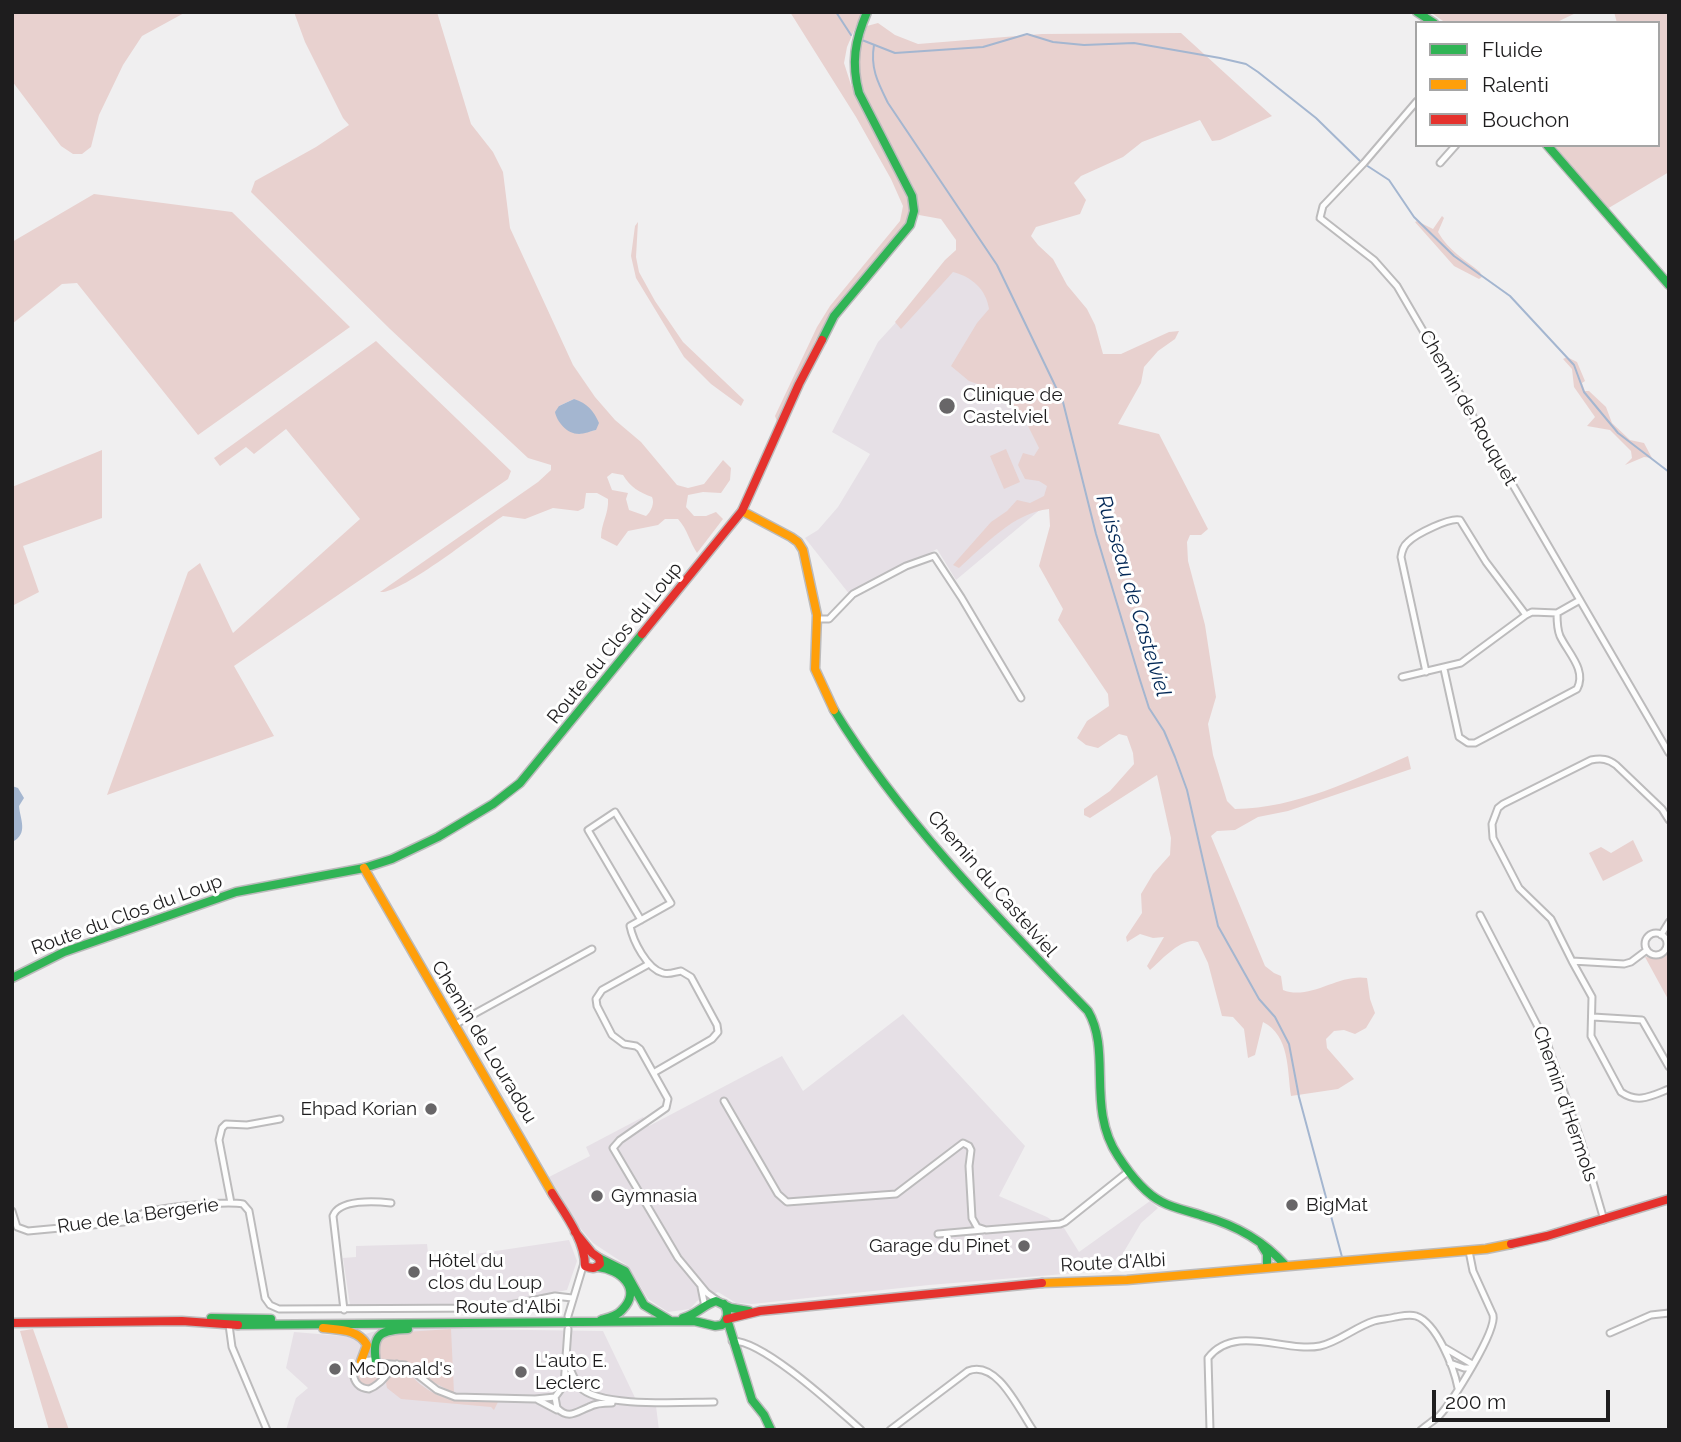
<!DOCTYPE html>
<meta charset="utf-8">
<style>
body{margin:0}
#map{position:relative;width:1681px;height:1442px;overflow:hidden;background:#f0eff0;font-family:Raleway,sans-serif}
canvas{display:block}
.frame{position:absolute;inset:0;border:14px solid #1e1d1e;pointer-events:none}
.legend{position:absolute;left:1415px;top:21px;width:245px;height:126px;box-sizing:border-box;background:#fff;border:2px solid #a5a5a5;margin:0;padding:9px 12px;list-style:none;font-size:21px;color:#1e1d1e}
.legend li{display:flex;align-items:center;gap:14px;height:35px}
.legend b{width:35px;border:2px solid #a5a5a5}
.scale{position:absolute;left:1432px;top:1390px;width:178px;height:32px;box-sizing:border-box;border:4px solid #1e1d1e;border-top:0;padding-left:9px;font-size:21px;line-height:24px;white-space:nowrap;color:#1e1d1e;-webkit-text-stroke:5px #fff;paint-order:stroke}
</style>
<div id="map">
<canvas width="1681" height="1442"></canvas>
<div class="frame"></div>
<ul class="legend">
<li><b style="height:9px;background:#30b455"></b>Fluide</li>
<li><b style="height:9px;background:#ff9f0a"></b>Ralenti</li>
<li><b style="height:9px;background:#e5322d"></b>Bouchon</li>
</ul>
<div class="scale">200 m</div>
</div>
<script>
const c = document.querySelector('canvas').getContext('2d');
c.lineJoin = 'round';
function fill(path, color) { c.fillStyle = color; c.fill(path, 'evenodd'); }
function strokePath(path, color, width, dash) { c.strokeStyle = color; c.lineWidth = width; c.lineCap = dash ? 'butt' : 'round'; c.setLineDash(dash || []); c.stroke(path); }
function write(font, color, halo, rows, align = 'center') {
  c.font = font + ' Raleway,sans-serif'; c.lineWidth = 6; c.setLineDash([]); c.textBaseline = 'middle'; c.strokeStyle = halo; c.fillStyle = color; for (const [text, x, y, turn = 0] of rows) {
    c.save(); c.translate(x, y); c.rotate((+turn || 0) * Math.PI / 180); c.textAlign = isNaN(turn) ? turn : align; if (halo) c.strokeText(text, 0, 0); c.fillText(text, 0, 0); c.restore();
  }
}
fill(new Path2D(`
 M954,259L999,306L1066,488L956,580L937,549L854,591L850,595L805,538L818,530L838,507L870,454L832,432L878,342Z
 M903,1014L1025,1146L999,1196L1047,1217L1064,1228L1079,1252L1150,1201L1158,1208L1141,1223L1113,1270L929,1285L752,1304L736,1303L718,1292L697,1301L690,1309L668,1312L648,1299L628,1266L593,1243L580,1228L549,1177L590,1156L586,1147L643,1117L649,1126L782,1056L803,1091Z
 M569,1240L577,1261L567,1290L499,1305H350L343,1258L356,1257V1246L427,1244L429,1261Z
 M386,1328L603,1331L639,1406H656L659,1430H286L296,1398L308,1388L286,1368L294,1332L355,1337Z`), '#e6e0e6');
fill(new Path2D(`
 M12,12H186L142,36L123,65L99,115L91,147L82,154H73L61,146L12,81Z
 M294,12H437L471,124L493,152L503,172L510,228L573,365L595,397L615,420L641,442L677,485L688,488L704,484L723,460L731,468L730,480L721,493L703,492L688,495L686,507L694,516H706L716,512L723,519L697,553C689,541 688,530 678,519H665L658,525L628,531L617,546L601,538C601,523 609,514 608,499L597,493H586L584,508L578,511L553,508L525,519L503,516C481,530 400,595 380,592L538,482L551,470V465L528,458L390,329L251,192L255,181L316,147L349,125L343,118L305,42ZM574,399L596,430L578,434L559,406ZM612,473L623,475C631,488 639,492 652,497C655,503 651,512 646,516L629,510L626,499L628,493L612,490L607,477Z
 M790,12H862L847,47L844,63L851,85L893,157L910,200V218L901,232L833,313L816,339L778,424L775,416L817,327L830,306L900,221L903,206L891,179L856,117Z
 M1430,12H1578L1555,23H1446Z
 M1614,12H1669V172L1607,209L1554,145H1658V23H1617Z
 M878,23L895,35L918,44L1042,34L1181,33L1272,116L1220,140L1212,141L1200,120L1142,142L1123,157L1081,176L1074,183L1086,200L1080,214L1036,227L1031,236L1038,245L1053,259L1067,285L1087,309L1095,325L1103,354H1121L1169,332L1179,331L1175,339L1158,351L1144,367L1141,383L1118,424L1159,434L1208,529L1201,535H1190L1187,542L1188,561L1205,625L1216,697L1208,724L1213,755L1227,801L1235,809C1297,808 1353,780 1408,756L1411,769L1288,811L1258,817L1235,830L1217,831L1211,836L1265,966L1274,973L1281,976L1283,990C1310,1001 1339,973 1367,978L1370,999L1375,1013L1366,1028L1355,1034L1344,1030L1334,1031L1326,1039L1327,1048L1354,1079L1338,1089L1291,1096C1287,1069 1290,1036 1263,1022L1255,1055L1248,1058L1244,1029L1233,1017L1222,1016L1208,963L1198,942C1182,936 1162,960 1150,970L1147,966L1164,937L1153,938L1140,934L1127,942L1126,937L1142,913L1141,894L1153,874L1170,855L1171,838L1157,775L1090,818L1084,815V809L1110,791L1134,764L1133,753L1127,736L1119,734L1098,748L1086,745L1077,738L1087,721L1109,706L1108,694L1058,620L1063,609L1039,566L1050,526L1049,509C1013,513 985,545 959,568L953,565L991,522L1007,511L1017,500L1030,503L1044,496L1047,486L1039,481L1025,479L1018,465L1023,453L1034,456L1039,448L1024,418L1000,392L969,381L951,366L977,323L989,309C986,289 972,277 953,272L901,329L895,322L945,260L956,250V240L941,219L919,215L914,188L860,86L859,54L867,26Z
 M94,194L232,212L350,327L198,435L77,283L62,284L12,324V242Z
 M1442,216L1444,218L1438,232C1449,251 1464,259 1480,272L1482,277L1479,279L1454,266L1415,222L1417,221L1433,229Z
 M638,222L636,257L639,272L655,301L683,342L744,400L741,406L711,384L684,357L636,278L631,256L635,226Z
 M376,341L511,471L508,479L234,666L274,736L107,795L188,572L200,563L233,633L360,519L286,429L254,454L246,447L220,466L214,458Z
 M1567,357L1577,362L1585,381L1582,383L1585,391H1589L1606,407L1612,423L1630,440L1644,443L1652,458L1644,457L1625,465L1632,458L1631,451L1610,430L1587,426L1595,417L1574,387L1572,369L1563,359Z
 M1006,449L1020,482L1004,489L990,456Z
 M102,450V518L23,546L39,592L12,606V487Z
 M1633,840L1643,861L1603,881L1589,853L1601,847L1611,853Z
 M1669,953V1001L1645,957L1658,958Z
 M33,1329L69,1430H49L20,1331Z
 M451,1329L454,1393L429,1380L408,1362L382,1359L377,1351L378,1340L390,1333Z
 M357 1374a11 11 0 1 1 22 0a11 11 0 1 1-22 0Z
 M397,1368L404,1369C411,1374 416,1382 424,1387C447,1404 471,1402 498,1402L494,1410L491,1407L401,1399L387,1388L386,1383L391,1371Z`), '#e8d1cf');
fill(new Path2D(`
 M574,399C587,403 594,411 599,423L596,430C591,431 584,434 579,434C567,434 557,422 555,412L559,406Z
 M12,786L18,788L24,798L19,806C20,819 29,834 12,842Z`), '#a4b6d0');
strokePath(new Path2D(`
 M836,12L851,35
 M862,40L895,53L983,47L1027,34L1053,42L1084,45L1134,43L1220,58L1246,64L1258,72L1316,118L1360,161
 M874,45C870,68 878,83 888,103L997,265L1063,402L1096,534L1140,680L1149,708L1164,731L1175,757L1187,790L1218,926L1259,999L1275,1017L1289,1044L1299,1097L1342,1257
 M1366,165L1389,180L1414,217L1454,256L1510,296L1574,365L1584,392L1618,433L1669,472`), '#a4b6d0', 2);
const street = new Path2D(`
 M1417,101L1364,163L1323,206L1320,218L1374,260L1397,286L1669,753
 M1440,163L1456,145
 M817,619H829L853,594L906,566L934,556L961,597L1021,698
 M1444,669L1459,737L1468,743H1475L1577,689C1587,670 1568,653 1560,636C1557,629 1557,620 1557,613
 M1426,672L1401,557C1402,551 1403,546 1408,542C1416,534 1450,517 1460,520L1486,562L1526,615
 M1402,677L1461,663L1526,615L1532,612L1557,613L1580,600
 M1480,915L1548,1046L1581,1141L1604,1220
 M641,920L588,830L615,812L671,903L630,926C633,941 647,969 663,973C669,975 675,972 681,971L691,977L717,1025L718,1032L712,1039L655,1072
 M1645 944a11 11 0 1 1 22 0a11 11 0 1 1-22 0Z
 M1661,935L1669,922
 M1647,950L1631,962L1624,964L1572,961L1551,919L1519,888L1493,838L1492,824L1498,808L1503,804L1591,760C1602,758 1608,759 1616,765L1662,809L1669,820
 M1572,961L1592,997L1591,1036L1621,1092C1638,1104 1651,1096 1669,1089
 M649,964L602,990L596,999L597,1006L612,1035L624,1044L636,1046L640,1049L668,1099L666,1108L620,1140L613,1148L678,1258L707,1293L718,1301
 M1593,1017L1642,1020L1669,1067
 M456,1024L592,949
 M724,1101L778,1194L787,1202L896,1194L963,1143L969,1146L971,1150L969,1166L972,1218L977,1227L986,1230L1060,1224L1065,1222L1129,1171
 M231,1203L219,1140L222,1128L226,1124L247,1125L280,1119
 M12,1211L17,1227L28,1231L124,1222C132,1220 136,1216 144,1213C160,1207 225,1201 243,1204L249,1211L265,1298L270,1305L279,1309L495,1308L555,1296L572,1298
 M938,1234L983,1230
 M701,1287L705,1307
 M344,1310L333,1216C339,1199 375,1201 391,1203
 M568,1316L584,1263
 M229,1325L232,1347L267,1430
 M568,1329L564,1385L555,1397L557,1408C569,1420 576,1412 589,1407C596,1403 604,1403 612,1403
 M1610,1333L1651,1315L1669,1313
 M732,1341C762,1339 837,1409 861,1430
 M1445,1348L1472,1364
 M567,1362C571,1370 574,1380 580,1387C598,1408 685,1402 714,1402
 M377,1363L405,1365L437,1390L455,1397L535,1399L555,1397
 M1450,1363L1464,1368H1470
 M382,1377L381,1367L371,1360L361,1361L353,1372C354,1383 359,1388 369,1389C381,1385 388,1372 397,1364
 M538,1400L557,1410
 M890,1430L968,1371C997,1359 1019,1410 1033,1430
 M1210,1430L1208,1358C1235,1323 1285,1353 1320,1346C1339,1342 1355,1327 1374,1321C1380,1319 1388,1319 1395,1317C1402,1316 1409,1314 1416,1316C1437,1323 1454,1368 1458,1388
 M1421,1430C1427,1425 1433,1421 1439,1416C1452,1402 1497,1331 1493,1315L1473,1271L1469,1251`);
const fast = new Path2D(`
 M1417,12L1434,23
 M1547,145L1669,285
 M822,340L834,316L910,225L914,211L912,196L859,93C851,63 855,40 867,12
 M834,710C902,821 997,917 1088,1011C1112,1052 1086,1108 1118,1156C1129,1173 1144,1193 1162,1202C1175,1209 1190,1211 1203,1216C1235,1225 1263,1240 1285,1265
 M12,978L64,952L236,892L364,868L392,859L438,837L493,804L520,783L642,634
 M1262,1246L1267,1254V1266
 M599,1258L625,1271L644,1305L669,1320
 M598,1267C620,1269 643,1289 622,1310C617,1316 608,1318 601,1320
 M211,1318L271,1319
 M683,1318C696,1315 703,1305 716,1301L731,1308L749,1311
 M727,1319L752,1400L764,1415L771,1430
 M238,1325L694,1321L715,1326L722,1325C728,1318 729,1312 724,1304
 M376,1362C371,1333 382,1330 408,1329`);
const slow = new Path2D(`
 M742,511L791,537L798,542L803,550L817,615L815,669L834,710
 M364,868L552,1193
 M1042,1283L1127,1280L1486,1249L1511,1244
 M323,1328C339,1330 358,1329 367,1345L361,1361`);
const jam = new Path2D(`
 M642,634L742,511L799,384L822,340
 M552,1193C565,1214 585,1240 585,1266C592,1269 595,1269 600,1264L599,1258L592,1253L575,1232
 M1511,1244L1547,1236L1669,1199
 M727,1319L760,1311L1042,1283
 M12,1323L182,1321L238,1325`);
strokePath(street, '#bcbbbc', 9);
strokePath(fast, '#bcbbbc', 11);
strokePath(slow, '#bcbbbc', 11);
strokePath(jam, '#bcbbbc', 11);
strokePath(street, '#fdfdfd', 5);
strokePath(fast, '#30b455', 8);
strokePath(slow, '#ff9f0a', 8);
strokePath(jam, '#e5322d', 8);
for (const [x, y, r, color] of [
 [947,406,9,"#686668"],
 [431,1109,7,"#686668"],
 [597,1196,7,"#686668"],
 [1292,1205,7,"#686668"],
 [1024,1246,7,"#686668"],
 [414,1272,7,"#686668"],
 [335,1369,7,"#686668"],
 [521,1372,7,"#686668"]
]) { const dot = new Path2D(); dot.arc(x, y, r, 0, 2 * Math.PI); c.fillStyle = color; c.fill(dot); strokePath(dot, '#fff', 2.5); }
write('19px', '#1e1d1e', '#fff', [
 ["Clinique de",963,395],
 ["Castelviel",963,417],
 ["Ehpad Korian",417,1109,"right"],
 ["Gymnasia",611,1196],
 ["BigMat",1306,1205],
 ["Garage du Pinet",1010,1246,"right"],
 ["Hôtel du",428,1261],
 ["clos du Loup",428,1283],
 ["L'auto E.",535,1361],
 ["Leclerc",535,1383],
 ["McDonald's",349,1369]
], 'left');
write('19px', '#1e1d1e', '#fff', [
 ["Chemin de Rouquet",1468,408,60],
 ["Route du Clos du Loup",615,643,-51],
 ["Chemin du Castelviel",992,884,49],
 ["Route du Clos du Loup",127,915,-20],
 ["Chemin de Louradou",484,1042,59],
 ["Chemin d'Hermols",1565,1104,71],
 ["Rue de la Bergerie",138,1216,-8],
 ["Route d'Albi",1113,1263,-3],
 ["Route d'Albi",508,1307]
]);
write('italic 21px', '#042957', '#fff', [
 ["Ruisseau de Castelviel",1133,596,73]
]);
</script>
